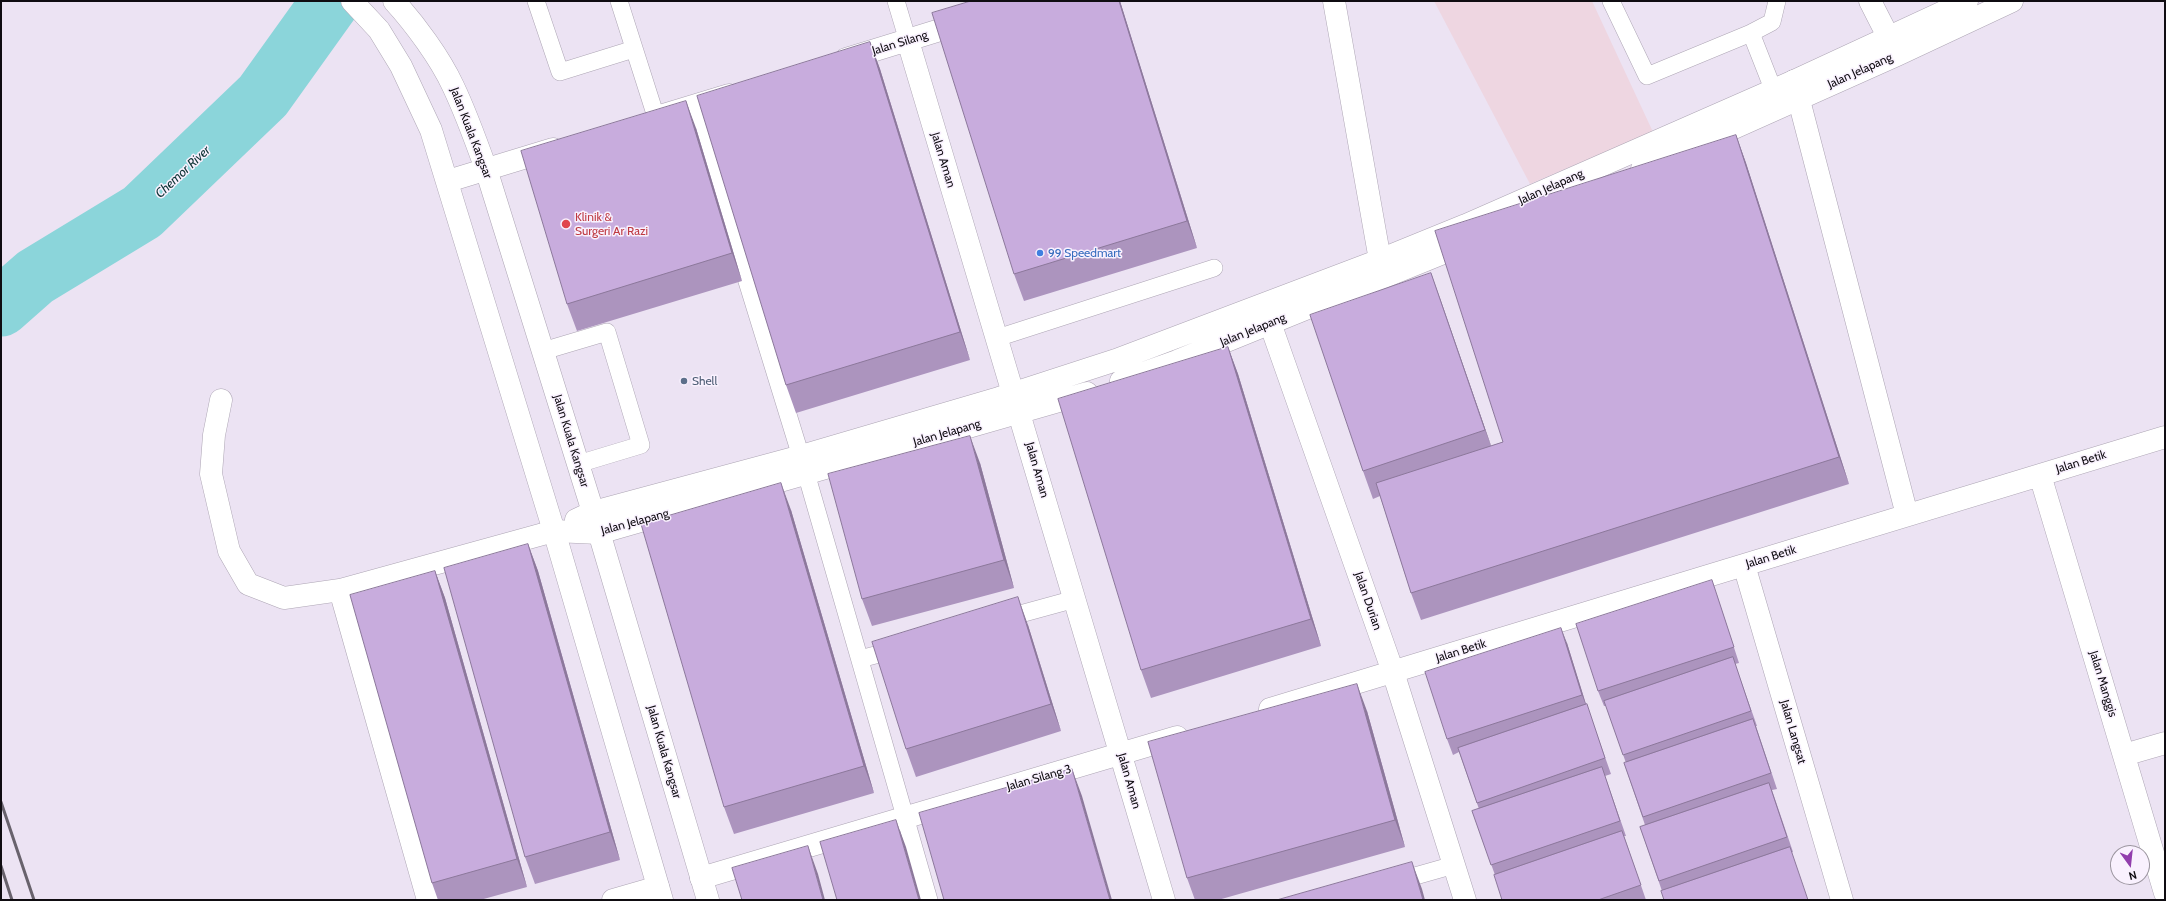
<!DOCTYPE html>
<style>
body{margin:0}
#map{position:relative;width:2166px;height:901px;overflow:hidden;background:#ece3f3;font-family:Cabin,sans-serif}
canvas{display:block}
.frame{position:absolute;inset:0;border:2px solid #0f0c11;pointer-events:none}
.north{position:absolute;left:2110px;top:845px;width:40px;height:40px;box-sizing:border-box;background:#f9f1fe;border:1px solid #9b959f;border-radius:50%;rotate:165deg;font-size:11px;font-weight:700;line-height:16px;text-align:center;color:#0f0c11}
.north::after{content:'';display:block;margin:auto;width:14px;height:18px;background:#923ead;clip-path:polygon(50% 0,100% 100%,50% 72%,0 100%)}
</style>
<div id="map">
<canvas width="2166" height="901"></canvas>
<div class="frame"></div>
<div class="north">N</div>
</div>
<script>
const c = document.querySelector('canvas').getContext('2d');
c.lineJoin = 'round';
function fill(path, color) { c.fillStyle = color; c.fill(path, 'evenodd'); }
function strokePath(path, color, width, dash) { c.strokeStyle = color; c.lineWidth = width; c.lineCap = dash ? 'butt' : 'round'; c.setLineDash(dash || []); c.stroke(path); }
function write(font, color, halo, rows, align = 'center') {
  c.font = font + ' Cabin,sans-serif'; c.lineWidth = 3; c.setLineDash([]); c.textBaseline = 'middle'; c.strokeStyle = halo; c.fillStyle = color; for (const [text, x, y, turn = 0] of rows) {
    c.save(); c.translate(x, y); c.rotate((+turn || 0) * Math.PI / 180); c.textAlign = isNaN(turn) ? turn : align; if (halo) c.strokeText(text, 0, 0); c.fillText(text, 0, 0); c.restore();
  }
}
fill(new Path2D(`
 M1434,1H1592L1653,132L1530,184Z`), '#eed6e1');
strokePath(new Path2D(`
 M1,307L35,277L142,212L263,96L331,1`), '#8bd5da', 59);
const lane = new Path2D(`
 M536,1L560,72L634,49
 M619,1L656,117
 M896,1L908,41
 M1611,1L1647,76L1751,33L1772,22L1777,1
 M1751,33L1773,89L1775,101
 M693,106L806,473L929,900
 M997,338L1214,268
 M543,351L607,332L641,445L578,464
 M1002,619L1075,599
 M860,659L898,649
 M1394,882L1454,865`);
const street = new Path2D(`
 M1334,1L1380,260
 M1870,1L1897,54
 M908,41L1164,900
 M846,59L966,22
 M1794,81L1907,515
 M660,116L729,95
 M448,181L553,149
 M1264,306L1393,672L1465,900
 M221,400L214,435L211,474L229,551L248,584L284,598L340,590L554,531
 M2040,475L2165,893
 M1744,565L1842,900
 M340,590L428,900
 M1270,709L2165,437
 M2124,755L2165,743
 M701,878L1177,737
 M613,900L658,887`);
const primary = new Path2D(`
 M1642,169L1897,55L2012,1
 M1121,381L1177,361L1470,242
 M576,520L593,512L801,456L999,398L1116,360L1380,260L1466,225L1794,81L1967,1
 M554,531L599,533L1087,393`);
const highway = new Path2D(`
 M352,1L379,30L401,66L431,130L554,531L662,900
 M394,1C415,24 440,58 453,86C466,113 476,141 486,169L593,512L708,900`);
strokePath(lane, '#ada5b4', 18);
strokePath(street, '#ada5b4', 23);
strokePath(primary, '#ada5b4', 23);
strokePath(highway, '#ada5b4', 23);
strokePath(lane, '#fff', 17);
strokePath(street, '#fff', 22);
strokePath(primary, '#fff', 22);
strokePath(highway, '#fff', 22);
strokePath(new Path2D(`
 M1,802L34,900
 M1,866L12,900`), '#68626c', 3);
fill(new Path2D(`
 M1120,1L1197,248L1024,301L1014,274Z
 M870,42L880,69L970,360L796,413L786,385Z
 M696,128L742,281L577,331L567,304Z
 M1736,135L1746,163L1849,484L1421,620L1411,593L1380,496L1373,499L1363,471L1431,273L1491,446L1503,442Z
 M1228,347L1238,374L1321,646L1151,698L1141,670Z
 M980,463L1014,588L872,626L862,599Z
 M791,510L874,793L734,834L724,807Z
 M528,544L538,571L620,860L535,884L525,857Z
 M435,571L445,598L527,887L480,900H438L432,883Z
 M1717,595L1739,663L1735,664L1757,726H1756L1777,789L1772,790L1793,852L1662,891L1640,827L1645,825L1624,763H1626L1606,706H1604L1598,691Z
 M1028,625L1061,731L916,777L906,749Z
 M1567,643L1586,704L1592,720L1611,774L1605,776L1626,836H1624L1646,900H1502L1495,875L1472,811L1479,809L1459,752L1453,755L1447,739Z
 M1367,711L1405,847L1218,900H1195L1187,878Z`), '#ac94be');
fill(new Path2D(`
 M1119,1H1120L1197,248L1187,221Z
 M870,42L880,69L970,360L960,332Z
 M686,101L696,128L742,281L732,253Z
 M1736,135L1746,163L1849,484L1839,457Z
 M1431,273L1441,301L1495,457L1485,430Z
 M1228,347L1238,374L1321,646L1311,619Z
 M970,436L980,463L1014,588L1004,560Z
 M781,483L791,510L874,793L864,766Z
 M528,544L538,571L620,860L610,832Z
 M435,571L445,598L527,887L517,859Z
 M1018,597L1028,625L1061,731L1051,704Z
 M1561,628L1567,643L1588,711L1582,695Z
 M1357,684L1367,711L1405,847L1395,820Z
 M1072,769L1082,796L1112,900H1110Z
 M896,820L906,847L921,900H919Z
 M808,846L818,874L825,900H823Z
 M1412,862L1422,889L1425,900H1423Z`), '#8c789b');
const building = new Path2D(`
 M971,1H1119L1187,221L1014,274L932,13Z
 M870,42L960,332L786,385L697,96Z
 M686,101L732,253L567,304L521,151Z
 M1736,135L1839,457L1411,593L1376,483L1503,442L1435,231Z
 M1431,273L1485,430L1363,471L1310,315Z
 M1228,347L1311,619L1141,670L1058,399Z
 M970,436L1004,560L862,599L828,474Z
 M781,483L864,766L724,807L641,524Z
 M528,544L610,832L525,857L444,568Z
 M435,571L517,859L432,883L350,595Z
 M1712,580L1734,647L1598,691L1576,624Z
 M1018,597L1051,704L906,749L872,642Z
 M1561,628L1582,695L1447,739L1425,672Z
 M1733,657L1751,711L1623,755L1604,701Z
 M1357,684L1395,820L1187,878L1148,742Z
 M1587,704L1605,758L1477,803L1458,748Z
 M1753,719L1771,773L1643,817L1624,763Z
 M1602,767L1620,821L1491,865L1472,811Z
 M1072,769L1110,900H944L919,813Z
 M1769,783L1787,837L1659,881L1640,827Z
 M896,820L919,900H837L820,842Z
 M1622,831L1641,885L1598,900H1502L1494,875Z
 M808,846L823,900H742L732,868Z
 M1790,847L1808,900H1664L1661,891Z
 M1412,862L1423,900H1277Z`);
fill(building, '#c8acdd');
strokePath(building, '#8c789b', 1);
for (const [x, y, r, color] of [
 [566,224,5,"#e0444e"],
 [1040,253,4,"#3f7fe0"],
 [684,381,4,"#5c6f8a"]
]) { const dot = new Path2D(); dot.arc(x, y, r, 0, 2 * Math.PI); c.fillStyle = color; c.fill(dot); strokePath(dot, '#f9f1fe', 1.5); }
write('12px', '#0f0c11', '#f9f1fe', [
 ["Jalan Silang",900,43,-17],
 ["Jalan Jelapang",1860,71,-24],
 ["Jalan Kuala Kangsar",471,133,69],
 ["Jalan Aman",943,160,73],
 ["Jalan Jelapang",1551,187,-24],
 ["Jalan Jelapang",1253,330,-22],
 ["Jalan Jelapang",947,433,-16],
 ["Jalan Kuala Kangsar",571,441,73],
 ["Jalan Betik",2081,462,-17],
 ["Jalan Aman",1037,470,74],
 ["Jalan Jelapang",635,522,-15],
 ["Jalan Betik",1771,557,-17],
 ["Jalan Durian",1368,601,71],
 ["Jalan Betik",1461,651,-17],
 ["Jalan Manggis",2103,684,73],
 ["Jalan Langsat",1793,732,74],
 ["Jalan Kuala Kangsar",664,752,74],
 ["Jalan Silang 3",1039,778,-16],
 ["Jalan Aman",1129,781,74]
]);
write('12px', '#be3a42', '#f9f1fe', [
 ["Klinik &",575,217],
 ["Surgeri Ar Razi",575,231]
], 'left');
write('12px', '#366cbe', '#f9f1fe', [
 ["99 Speedmart",1048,253]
], 'left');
write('12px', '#4e5e75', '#f9f1fe', [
 ["Shell",692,381]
], 'left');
write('italic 13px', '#0e3436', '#f9f1fe', [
 ["Chemor River",183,172,-43]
]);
</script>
